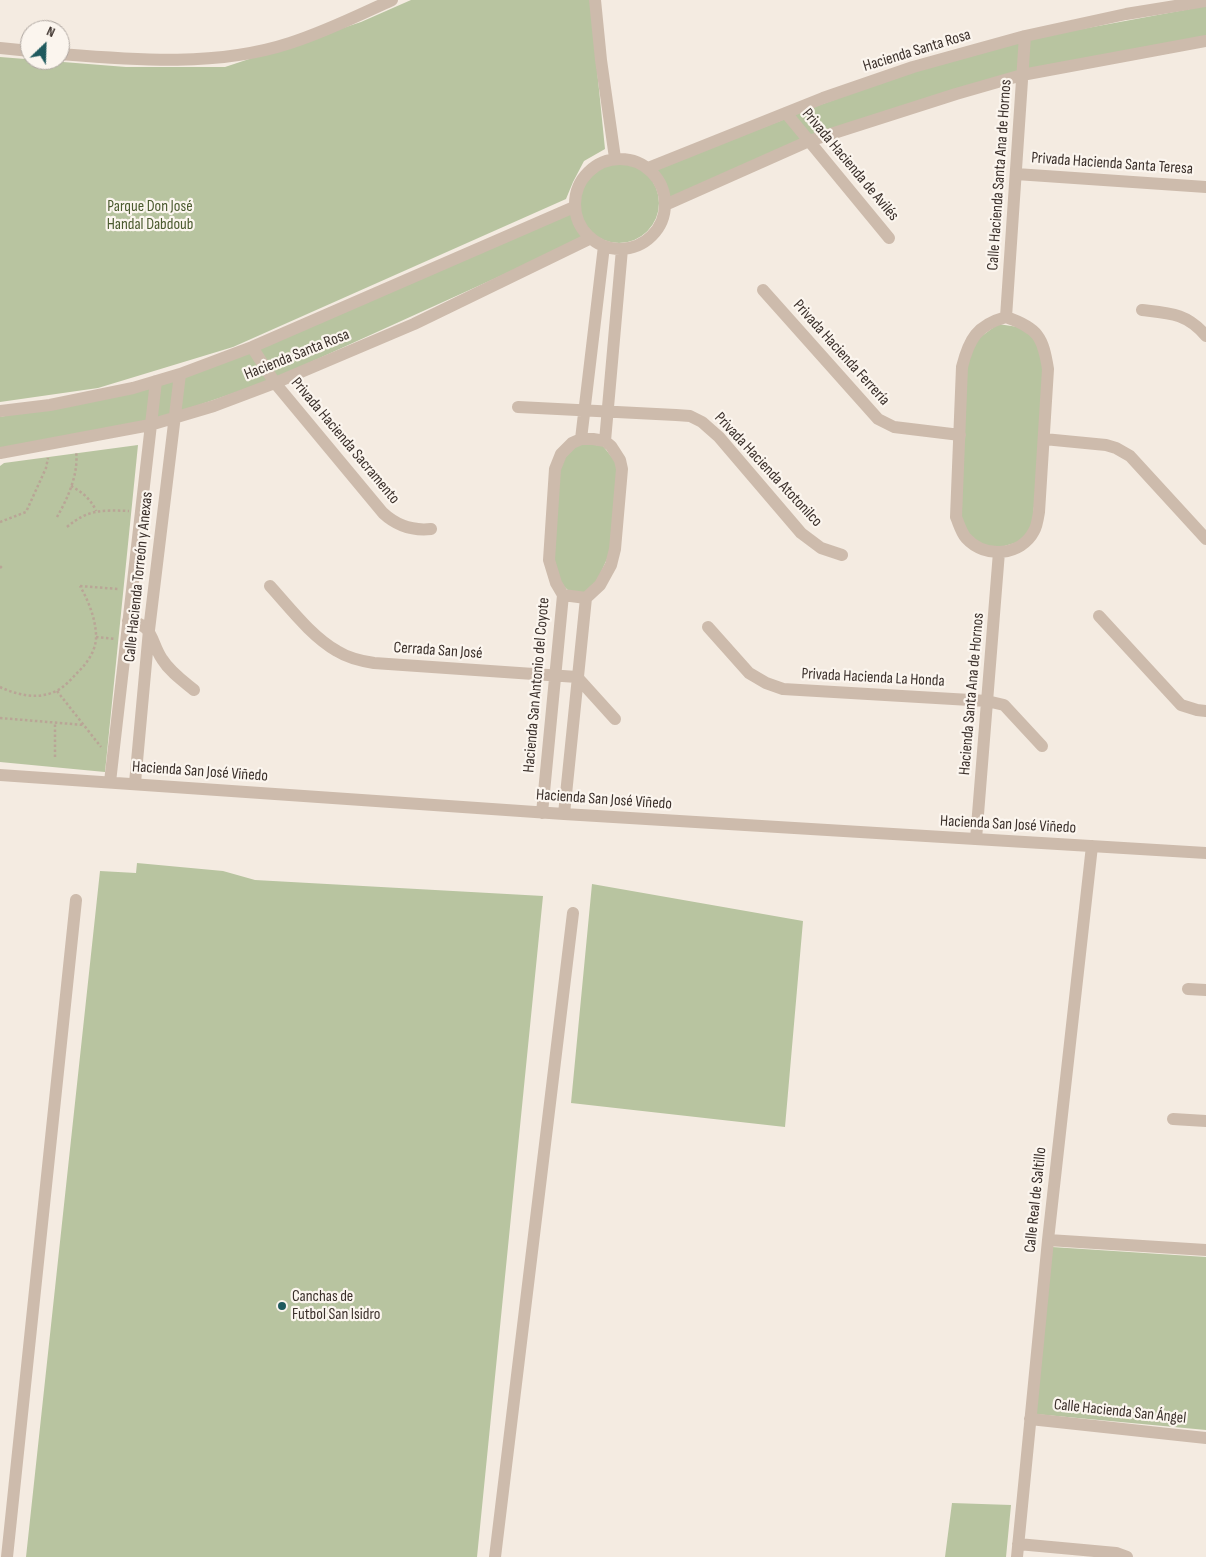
<!DOCTYPE html>
<meta charset="utf-8">
<style>
body{margin:0}
#map{position:relative;width:1206px;height:1557px;overflow:hidden;background:#f4ebe1;font-family:"Sofia Sans Condensed",sans-serif}
canvas{display:block}
.north{position:absolute;left:20px;top:20px;width:50px;height:50px;box-sizing:border-box;background:#fbf5ee;border:1px solid #aea6a0;border-radius:50%;rotate:24deg;font-size:14px;font-weight:700;line-height:20px;text-align:center;color:#3b302b}
.north::after{content:'';display:block;margin:auto;width:18px;height:22px;background:#1f5a5e;clip-path:polygon(50% 0,100% 100%,50% 72%,0 100%)}
</style>
<div id="map">
<canvas width="1206" height="1557"></canvas>
<div class="north">N</div>
</div>
<script>
const c = document.querySelector('canvas').getContext('2d');
c.lineJoin = 'round';
function fill(path, color) { c.fillStyle = color; c.fill(path, 'evenodd'); }
function strokePath(path, color, width, dash) { c.strokeStyle = color; c.lineWidth = width; c.lineCap = dash ? 'butt' : 'round'; c.setLineDash(dash || []); c.stroke(path); }
function write(font, color, halo, rows, align = 'center') {
  c.font = font + ' "Sofia Sans Condensed",sans-serif'; c.lineWidth = 4.5; c.setLineDash([]); c.textBaseline = 'middle'; c.strokeStyle = halo; c.fillStyle = color; for (const [text, x, y, turn = 0] of rows) {
    c.save(); c.translate(x, y); c.rotate((+turn || 0) * Math.PI / 180); c.textAlign = isNaN(turn) ? turn : align; if (halo) c.strokeText(text, 0, 0); c.fillText(text, 0, 0); c.restore();
  }
}
fill(new Path2D(`
 M411,0H590L605,149L584,161L573,182L566,199L233,347L98,388L0,402V57L126,67H225L361,22Z
 M1206,6V37L1025,71L1028,39Z
 M1021,40L1018,71L812,136L792,115L917,70Z
 M785,119L804,139L669,200C666,188 665,177 654,170Z
 M579 203a40 40 0 1 1 80 0a40 40 0 1 1-80 0Z
 M571,211L578,231L584,238L269,381L146,423L0,450V417L149,387Z
 M998,324L1025,328L1038,341L1046,370L1032,529L1022,541L994,549L971,539L959,517L965,365L971,344Z
 M580,443L603,446L619,466L612,548L596,583L585,593L570,592L559,582L551,559L557,470L564,454Z
 M138,445L105,772L0,762V466L4,463Z
 M137,863L223,871L255,880L543,896L477,1557H26L100,871L136,873Z
 M592,884L803,921L785,1127L571,1103Z
 M1052,1247L1206,1257V1430L1035,1414Z
 M952,1503L1011,1505L1006,1557H945Z`), '#b8c4a0');
strokePath(new Path2D(`
 M71,486C82,492 91,499 96,511
 M57,517C68,498 79,473 76,451
 M0,522L26,512L46,468L48,458
 M67,527C88,509 103,510 129,511
 M0,568L2,566
 M80,586L118,589
 M96,637L115,639
 M0,687C17,695 38,700 56,691C65,687 72,678 79,671C89,661 97,648 96,634C95,617 88,600 80,586
 M57,691L101,747
 M0,718L84,725
 M55,757V723`), '#b9a596', 2.5, [2.5, 2.5]);
strokePath(new Path2D(`
 M595,0L601,60L615,158
 M0,48L30,51
 M60,54C135,60 217,67 290,43C325,32 359,15 392,0
 M786,113L889,238
 M575 204a45 45 0 1 1 90 0a45 45 0 1 1-90 0Z
 M648,168L823,98L913,67L1025,36L1126,14L1206,1
 M1016,174L1206,187
 M665,205L809,141L956,94L1022,75L1206,41
 M763,290L878,419L894,427L960,435
 M1142,310C1169,313 1187,313 1206,336
 M1006,317C1038,328 1043,337 1048,369L1039,512C1038,518 1037,526 1034,531C1021,556 985,559 966,538C961,532 959,524 956,517L962,367C969,339 977,325 1006,317Z
 M1006,317L1025,36
 M252,347L275,383L383,513C397,526 412,531 431,529
 M518,407L676,415L690,416L702,422L719,437L801,533L821,548L842,555
 M0,411L50,405L133,388L180,374L252,347L574,207
 M581,439L604,246
 M1044,439L1106,445L1116,448L1130,456L1206,539
 M605,441L622,249
 M0,453L150,425L214,406L275,383L414,324L591,238
 M270,586C290,608 311,636 337,651C348,658 361,661 374,663L577,677L615,719
 M1099,616L1181,705L1197,710L1206,711
 M128,621C154,624 150,641 162,659C170,672 183,681 194,690
 M708,627L749,673L766,683L783,689L987,701L1004,705L1042,746
 M0,775L564,814L1206,853
 M110,782L156,381
 M135,783L149,630L180,374
 M542,813L563,595L556,583L549,560L555,469L561,454L572,443L581,439H593L605,441L611,446L620,460L622,469L615,549L611,565L600,585L586,598L563,595
 M564,814L586,598
 M976,839L999,552
 M1188,989L1206,990
 M1173,1119L1206,1121
 M1048,1240L1206,1250
 M1030,1419L1206,1438
 M1018,1544L1116,1553L1127,1557
 M7,1557L76,900
 M495,1557L573,913
 M1017,1557L1048,1240L1092,846`), '#cdbbac', 12);
for (const [x, y, r, color] of [
 [282,1306,5,"#1f5a5e"]
]) { const dot = new Path2D(); dot.arc(x, y, r, 0, 2 * Math.PI); c.fillStyle = color; c.fill(dot); strokePath(dot, '#fbf5ee', 2); }
write('16px', '#3b302b', '#fbf5ee', [
 ["Hacienda Santa Rosa",917,51,-17],
 ["Privada Hacienda Santa Teresa",1112,164,4],
 ["Privada Hacienda de Avilés",850,165,50],
 ["Calle Hacienda Santa Ana de Hornos",1000,175,-86],
 ["Privada Hacienda Ferrería",841,353,48],
 ["Hacienda Santa Rosa",297,355,-22],
 ["Privada Hacienda Sacramento",345,441,50],
 ["Privada Hacienda Atotonilco",768,470,47],
 ["Calle Hacienda Torreón y Anexas",139,577,-84],
 ["Cerrada San José",438,651,4],
 ["Privada Hacienda La Honda",873,678,3],
 ["Hacienda San Antonio del Coyote",537,685,-85],
 ["Hacienda Santa Ana de Hornos",972,694,-85],
 ["Hacienda San José Viñedo",200,772,4],
 ["Hacienda San José Viñedo",604,800,4],
 ["Hacienda San José Viñedo",1008,825,3],
 ["Calle Real de Saltillo",1036,1200,-84],
 ["Calle Hacienda San Ángel",1120,1412,6]
]);
write('16px', '#4a5a2e', '#fbf5ee', [
 ["Parque Don José",150,207],
 ["Handal Dabdoub",150,225]
]);
write('16px', '#3b302b', '#fbf5ee', [
 ["Canchas de",292,1297],
 ["Futbol San Isidro",292,1315]
], 'left');
</script>
